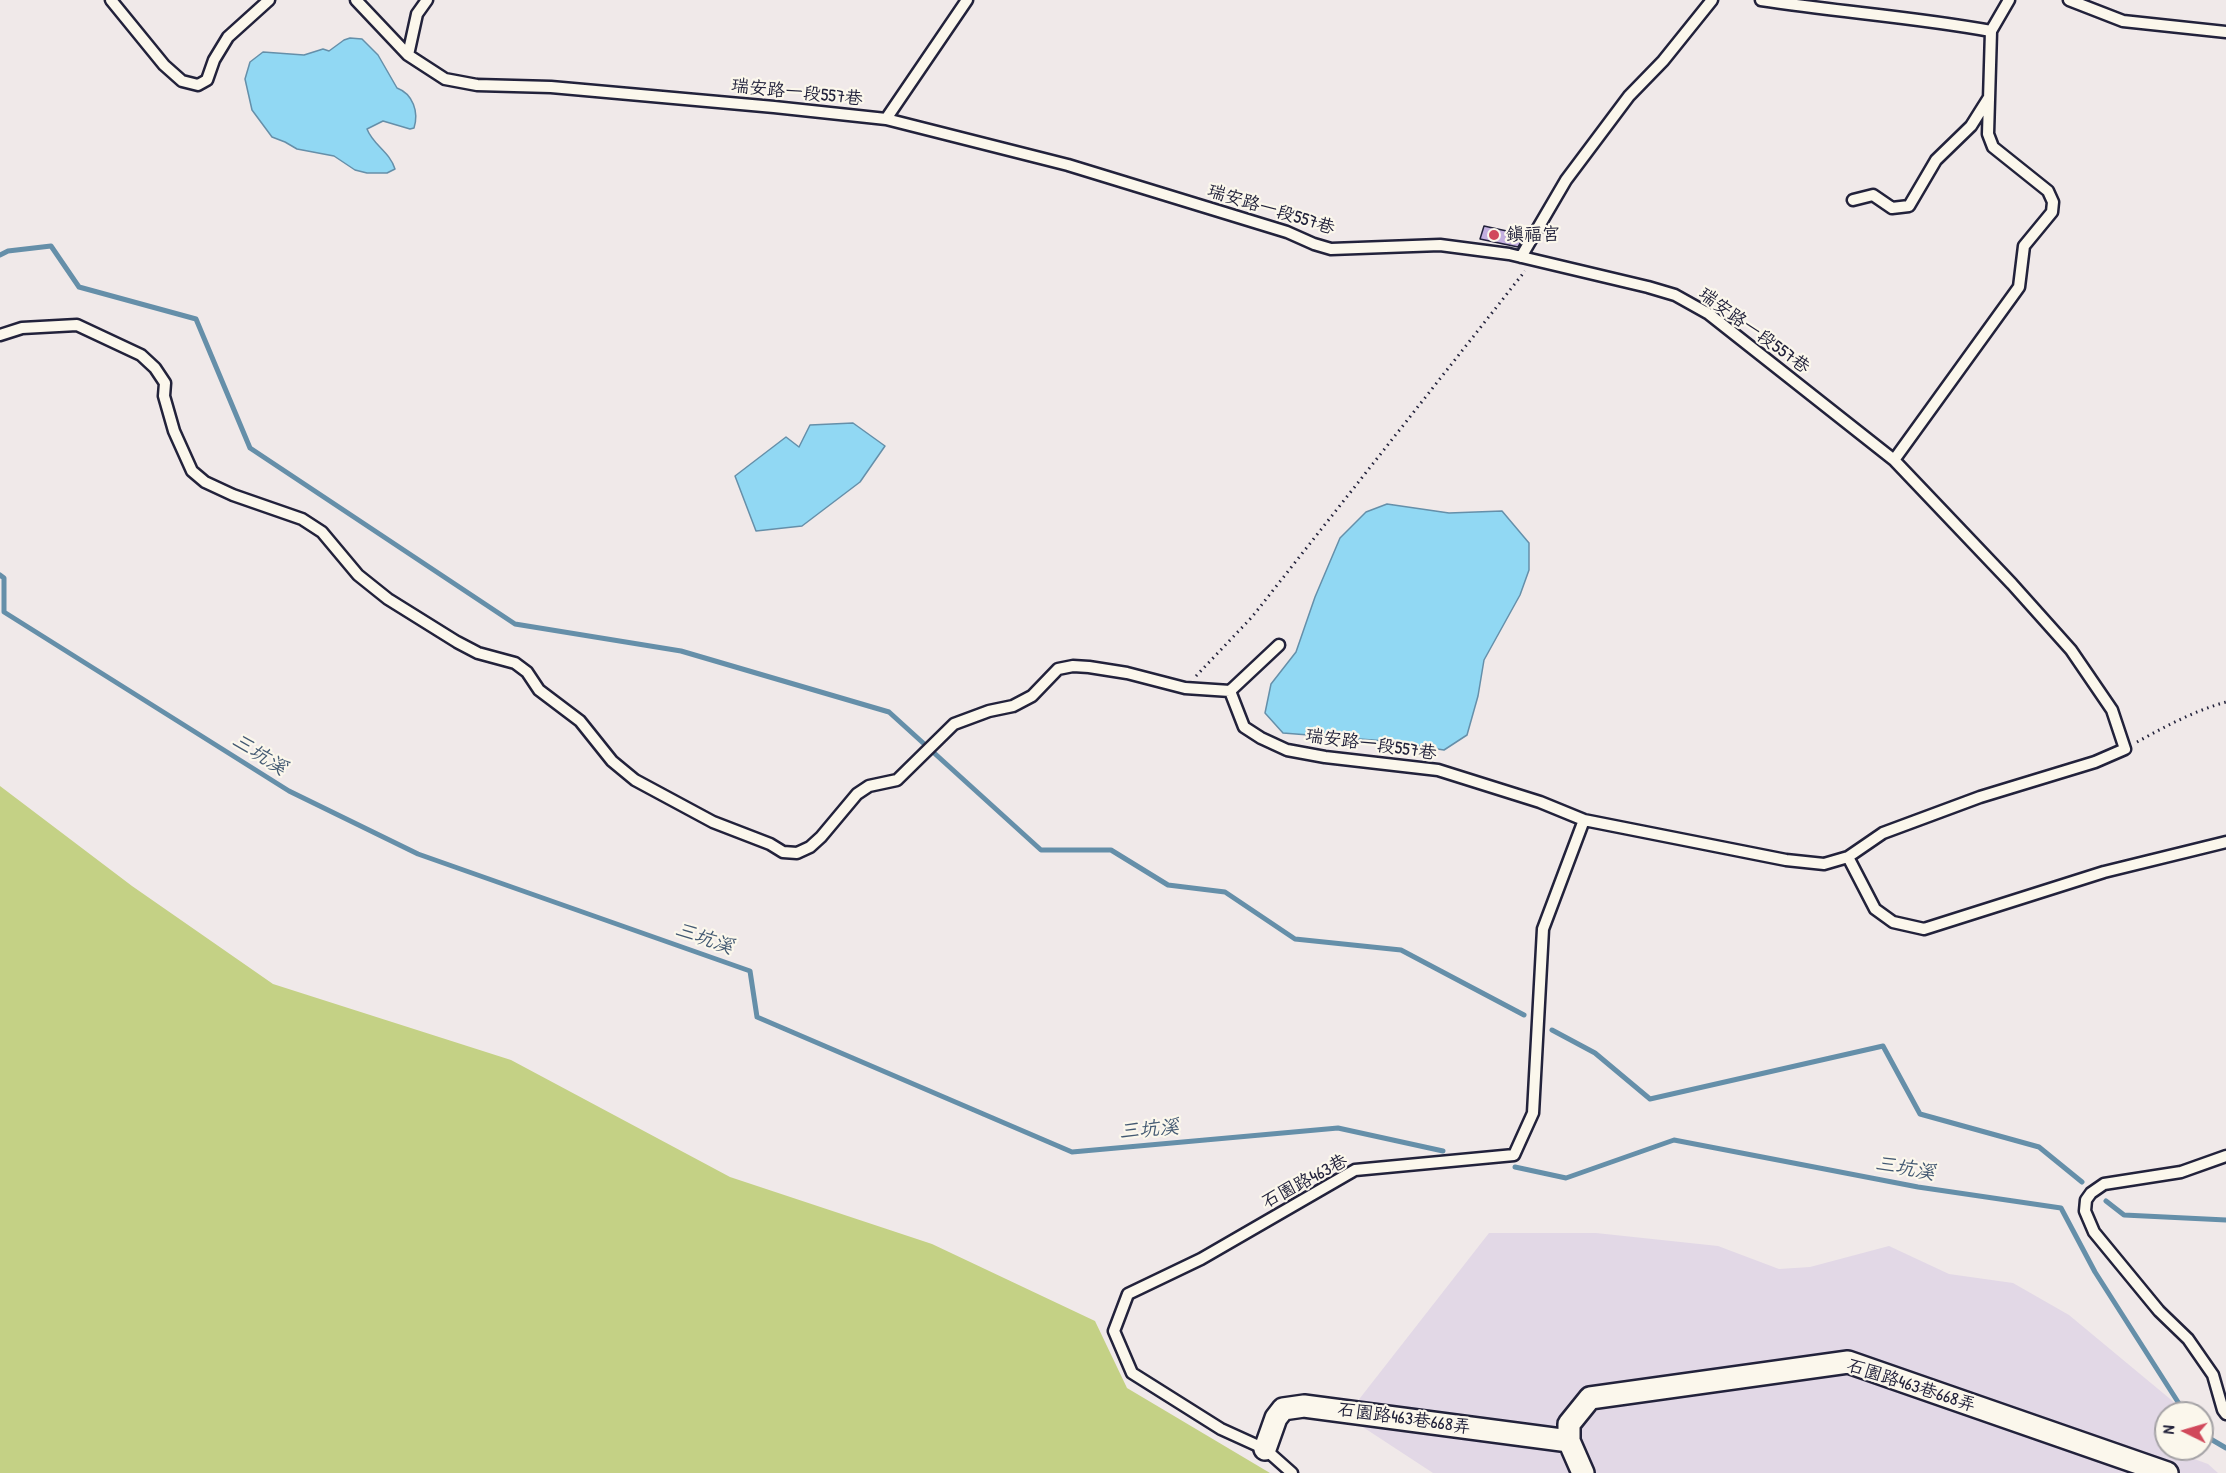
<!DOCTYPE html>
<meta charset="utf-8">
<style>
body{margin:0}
#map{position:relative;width:2226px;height:1473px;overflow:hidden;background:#f0e9e9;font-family:"Patrick Hand",sans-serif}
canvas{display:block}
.north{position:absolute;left:2154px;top:1401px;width:60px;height:60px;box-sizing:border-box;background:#fbf7ec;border:2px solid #a4a2a5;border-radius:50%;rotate:275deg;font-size:16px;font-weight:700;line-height:24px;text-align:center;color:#22223b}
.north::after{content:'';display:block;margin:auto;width:21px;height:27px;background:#d1495b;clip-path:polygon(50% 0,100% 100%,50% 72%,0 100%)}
</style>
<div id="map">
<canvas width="2226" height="1473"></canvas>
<div class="north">N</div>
</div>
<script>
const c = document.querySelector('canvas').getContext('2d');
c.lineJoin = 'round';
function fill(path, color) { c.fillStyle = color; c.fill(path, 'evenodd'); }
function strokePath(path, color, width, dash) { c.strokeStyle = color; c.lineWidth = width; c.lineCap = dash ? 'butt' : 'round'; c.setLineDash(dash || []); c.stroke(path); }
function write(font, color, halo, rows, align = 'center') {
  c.font = font + ' "Patrick Hand","LXGW WenKai TC",sans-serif'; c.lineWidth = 4.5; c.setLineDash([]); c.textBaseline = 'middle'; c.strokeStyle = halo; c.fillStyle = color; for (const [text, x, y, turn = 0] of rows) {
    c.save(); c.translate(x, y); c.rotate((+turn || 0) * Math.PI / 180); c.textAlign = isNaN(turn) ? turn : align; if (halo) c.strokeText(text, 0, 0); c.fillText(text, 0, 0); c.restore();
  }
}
fill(new Path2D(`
 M1489,1233H1596L1718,1246L1779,1269L1810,1267L1889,1246L1949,1274L2013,1283L2069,1315L2175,1403L2172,1413H2166V1431L2161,1447L2208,1464L2218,1473H1433L1346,1416Z`), '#e2d8e6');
fill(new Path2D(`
 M0,786L132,886L273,984L511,1060L730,1177L932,1244L1095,1321L1127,1388L1270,1473H0Z`), '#c4d185');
const water = new Path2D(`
 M350,38L362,39L378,55L397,88C413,94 419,112 414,128L410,129L383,121L367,129C373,145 390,152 395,169L387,173H367L355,170L334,156L297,149L285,142L272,137L252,110L245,79L250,62L263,52L304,55L323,49L329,51L344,40Z
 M853,423L885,446L860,482L802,526L756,531L735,476L786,437L799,447L810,425Z
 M1387,504L1449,513L1502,511L1529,543V570L1520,595L1484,660L1478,696L1467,735L1444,750L1385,741L1283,733L1265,713L1271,684L1296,652L1315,597L1340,538L1366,512Z`);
fill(water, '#91d8f3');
strokePath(water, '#658fa9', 1.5);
strokePath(new Path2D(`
 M0,255L8,251L51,246L79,287L196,319L250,448L515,624L681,651L889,712L1041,850H1111L1168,885L1225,892L1295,939L1401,950L1524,1015
 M0,575L4,578V612L289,791L418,854L750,971L757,1017L1072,1152L1338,1128L1443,1151
 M1552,1030L1595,1053L1650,1099L1883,1046L1920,1114L2039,1147L2082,1182
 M1515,1167L1566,1178L1674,1140L1918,1187L2061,1208L2095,1272L2185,1413
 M2106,1201L2124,1215L2226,1220
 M2202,1434L2226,1448`), '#658fa9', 5);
const building = new Path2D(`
 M1484,226L1525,235L1518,247L1480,239Z`);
fill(building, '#c3afdf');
strokePath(building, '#22223b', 1.5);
const service = new Path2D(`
 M111,0L164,65L182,81L198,85L207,80L214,60L228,37L269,0
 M1761,0C1838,12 1915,17 1991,31
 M2069,0L2123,21L2226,32
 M408,55L417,14L427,0
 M886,119L967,0
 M1853,200L1873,195L1892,208L1909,206L1936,160L1971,126L1988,99
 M1521,257L1566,180L1629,96L1663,61L1712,0
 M0,335L22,328L77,325L141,355L155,368L165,383L164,396L174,431L192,471L205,482L233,495L302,519L322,532L358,575L388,599L457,642L478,653L515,663L527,672L539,690L580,721L612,761L635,780L713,822L770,844L783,852L797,853L810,847L821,837L857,794L869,786L897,780L954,724L989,711L1013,706L1032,696L1058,669L1073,666L1089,667L1127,673L1185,688L1230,691L1244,727L1261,738L1287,750L1325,757L1438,770L1540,802L1584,820L1786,860L1824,864L1848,857L1883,833L1980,797L2095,762L2125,749L2112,710L2071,650L2012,584L1894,460L1709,314L1675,295L1648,287L1509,254L1440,245L1331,249L1314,244L1287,232L1068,165L886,119L774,107L551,87L477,85L445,79L408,55L356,0
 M1894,460L2019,287L2024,246L2052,212L2053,202L2048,191L1993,147L1988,134L1991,31L2009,0
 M1230,691L1279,645
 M1848,857L1875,909L1893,922L1924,929L2104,872L2226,842
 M2226,1156L2181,1172L2104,1184L2091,1193L2086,1200L2085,1211L2094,1232L2159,1311L2188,1339L2213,1375L2223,1410L2226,1414
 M1292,1473L1265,1449L1221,1429L1132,1373L1114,1331L1128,1294L1201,1259L1355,1170L1514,1155L1533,1113L1543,929L1584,820`);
const minor = new Path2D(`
 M1265,1449L1276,1418L1283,1409L1304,1406L1569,1441
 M1583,1473L1569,1441V1424L1590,1398L1848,1362L2167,1473`);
strokePath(service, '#22223b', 15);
strokePath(minor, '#22223b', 26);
strokePath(new Path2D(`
 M1196,676L1252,617L1525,271
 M2137,742C2166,726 2194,711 2226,702`), '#22223b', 3, [1.5, 4.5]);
strokePath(service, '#fbf7ec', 10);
strokePath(minor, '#fbf7ec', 21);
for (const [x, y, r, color] of [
 [1494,235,6,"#d1495b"]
]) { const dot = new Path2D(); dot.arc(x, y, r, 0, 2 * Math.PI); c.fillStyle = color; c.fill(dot); strokePath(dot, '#fbf7ec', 2); }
write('18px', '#22223b', '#fbf7ec', [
 ["瑞安路一段557巷",797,93,6],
 ["瑞安路一段557巷",1271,210,17],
 ["瑞安路一段557巷",1754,331,36],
 ["瑞安路一段557巷",1371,745,8],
 ["石園路463巷",1305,1182,-28],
 ["石園路463巷668弄",1911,1386,18],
 ["石園路463巷668弄",1404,1419,8]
]);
write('18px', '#22223b', '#fbf7ec', [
 ["鎮福宮",1506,235]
], 'left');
write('italic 20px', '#435972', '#fbf7ec', [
 ["三坑溪",259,755,32],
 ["三坑溪",704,939,19],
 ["三坑溪",1149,1130,-5],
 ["三坑溪",1905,1169,10]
]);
</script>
